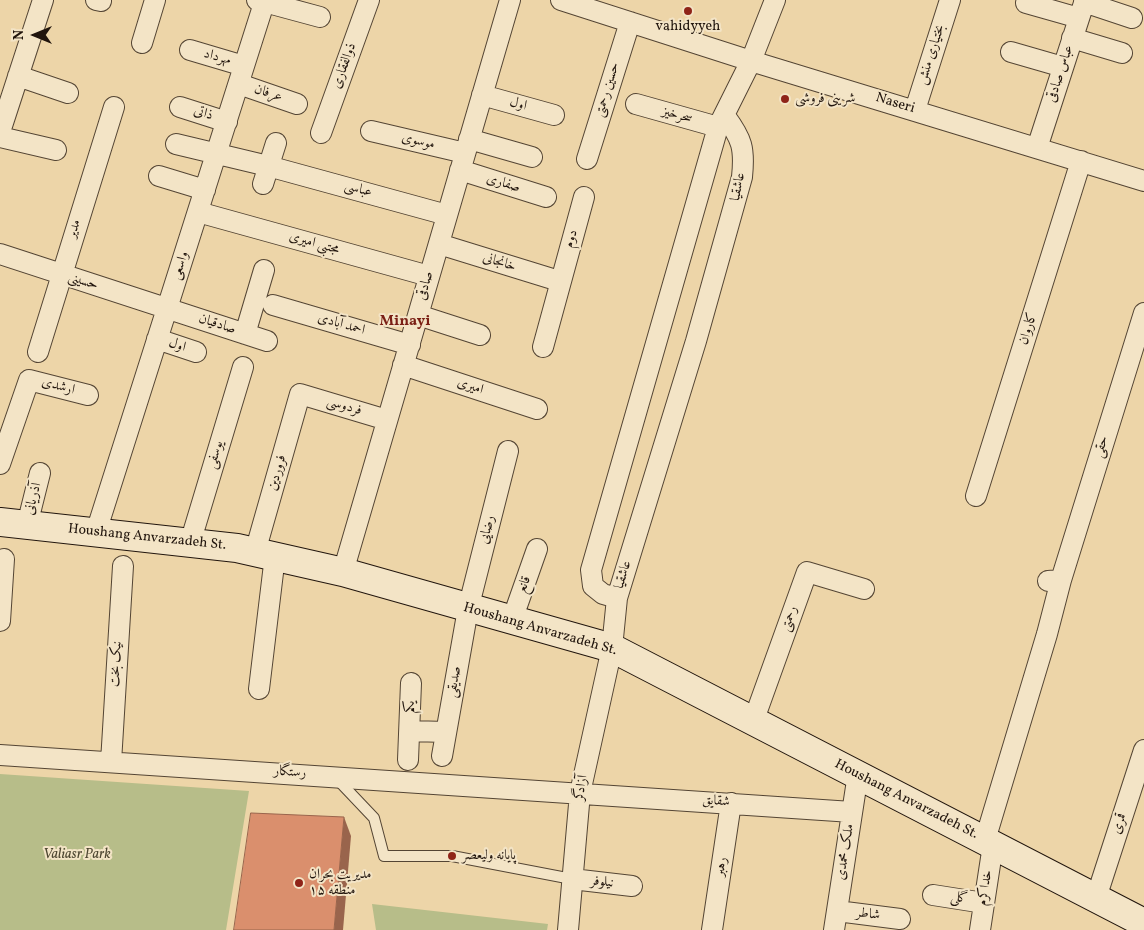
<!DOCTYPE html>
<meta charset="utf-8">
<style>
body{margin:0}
#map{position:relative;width:1144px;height:930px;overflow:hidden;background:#edd5a8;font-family:Vollkorn,serif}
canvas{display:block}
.north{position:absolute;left:10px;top:10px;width:50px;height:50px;-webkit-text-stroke:4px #f3e4c6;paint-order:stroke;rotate:270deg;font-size:14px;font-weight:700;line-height:20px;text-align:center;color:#21150d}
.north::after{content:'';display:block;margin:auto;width:18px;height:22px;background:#21150d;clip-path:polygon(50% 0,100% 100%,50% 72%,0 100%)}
</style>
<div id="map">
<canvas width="1144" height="930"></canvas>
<div class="north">N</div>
</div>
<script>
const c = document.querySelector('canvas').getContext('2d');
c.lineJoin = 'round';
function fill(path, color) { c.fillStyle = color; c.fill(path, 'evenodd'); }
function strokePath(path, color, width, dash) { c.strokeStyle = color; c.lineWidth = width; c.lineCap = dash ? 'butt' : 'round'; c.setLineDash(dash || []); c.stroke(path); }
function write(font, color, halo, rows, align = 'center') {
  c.font = font + ' Vollkorn,Amiri,serif'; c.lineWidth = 4; c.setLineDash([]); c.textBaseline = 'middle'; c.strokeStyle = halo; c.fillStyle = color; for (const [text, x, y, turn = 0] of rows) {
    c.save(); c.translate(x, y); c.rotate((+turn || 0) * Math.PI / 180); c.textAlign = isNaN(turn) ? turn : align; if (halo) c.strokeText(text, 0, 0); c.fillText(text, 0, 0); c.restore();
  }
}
fill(new Path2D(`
 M0,774L249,791L226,930H0Z
 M372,904L548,924L547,930H376Z`), '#b7bd89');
const lane = new Path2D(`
 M337,779L374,818L384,856H452L572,879`);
const street = new Path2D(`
 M96,0L101,1
 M257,0L320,17
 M561,0L751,61L1144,181
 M1084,2L1132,18
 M1026,3L1079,18
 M1072,38L1122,53
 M142,43L155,0
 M190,50L244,66
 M1011,52L1063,67
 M18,76L68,93
 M239,84L297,104
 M482,95L554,115
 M636,104L718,127
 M180,107L227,122
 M915,110L950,0
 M371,131L465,153
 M0,132L43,0
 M321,133L369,0
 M0,137L56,150
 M469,139L532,157
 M176,144L268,166L447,215
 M1037,148L1085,0
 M587,159L630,22
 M460,170L546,197
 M159,176L205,190
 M263,184L276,143
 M198,212L429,276
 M439,244L559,281
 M0,254L267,341
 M273,305L410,345
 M418,315L480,335
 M245,334L264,270
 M157,339L196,352
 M543,347L584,197
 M38,352L114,107
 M403,365L537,409
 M0,464L29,380L88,395
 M976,496L1081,161
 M27,525L40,473
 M96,532L265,0
 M190,543L243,367
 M255,552L300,394L387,420
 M343,572L510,0
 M1048,581L1061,580L1144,313
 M617,598L603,594L593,586L591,570L718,127L751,61L775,0
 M512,620L537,549
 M0,621L4,559
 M259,689L275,556
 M753,722L807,572L864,589
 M410,731L446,732
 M0,755L852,812
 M442,756L468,609L508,451
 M408,760L411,683
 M111,762L123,566
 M985,840L1047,634L1061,580
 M572,879L632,886
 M933,895L984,903
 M1096,898L1144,750
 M837,911L900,919
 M568,930L580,793L612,648L617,598L696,341L742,177C745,148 742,139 725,116
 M712,930L731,803
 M834,930L858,774
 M980,930L993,845`);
const secondary = new Path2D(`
 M0,522L237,548L343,572L612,648L1144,923`);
strokePath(lane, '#544534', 12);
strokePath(street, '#544534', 22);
strokePath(secondary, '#21150d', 30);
strokePath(lane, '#f3e4c6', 10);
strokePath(street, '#f3e4c6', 20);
strokePath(secondary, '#f3e4c6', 28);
fill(new Path2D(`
 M344,817L351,836L343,930H334Z`), '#99644c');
const building = new Path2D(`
 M251,813L344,817L334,930H234Z`);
fill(building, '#da8f6d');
strokePath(building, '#99644c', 1);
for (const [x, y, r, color] of [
 [688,11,5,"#8f2418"],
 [785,99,5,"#8f2418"],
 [452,856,5,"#8f2418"],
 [299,883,5,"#8f2418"]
]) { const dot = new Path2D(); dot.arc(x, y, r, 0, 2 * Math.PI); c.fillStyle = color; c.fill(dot); strokePath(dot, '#f3e4c6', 2); }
write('14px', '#21150d', '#f3e4c6', [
 ["vahidyyeh",688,27,"center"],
 ["شرینی فروشی",795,99],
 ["پایانه ولیعصر",462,856],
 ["مدیریت بحران",309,875],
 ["منطقه ۱۵",309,891]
], 'left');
write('14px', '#21150d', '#f3e4c6', [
 ["بختیاری منش",932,55,-72],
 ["مهرداد",217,58,16],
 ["ذوالفقاری",345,66,-70],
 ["عباس صادقی",1061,74,-72],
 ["حسین رحمتی",608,90,-73],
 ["عرفان",268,94,18],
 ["Naseri",895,104,17],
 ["اول",518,105,15],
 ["ذاتی",203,114,18],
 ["سحرخیز",677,116,16],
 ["موسوی",418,142,13],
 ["صفاری",503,184,17],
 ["عاشقیا",739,187,-79],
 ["عباسی",358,190,15],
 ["مدیر",75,229,-73],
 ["دوم",572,239,-74],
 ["مجتبی امیری",314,244,16],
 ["خانجانی",499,263,17],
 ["واسعی",181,266,-72],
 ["حسینی",83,282,18],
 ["صادقی",426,286,-74],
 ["صادقیان",217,325,18],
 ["احمد آبادی",341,325,16],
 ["کاروان",1029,329,-73],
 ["اول",177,346,18],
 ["ارشدی",58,387,15],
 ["امیری",470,387,18],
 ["فردوسی",344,407,16],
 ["حقی",1102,447,-73],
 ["یوسفی",216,455,-73],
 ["فروردین",278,473,-74],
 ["آذریانی",34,499,-76],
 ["رضایی",488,530,-76],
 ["Houshang Anvarzadeh St.",147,538,6],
 ["عاشقیا",624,575,-73],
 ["قانع",525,585,-70],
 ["رحمتی",790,619,-71],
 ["Houshang Anvarzadeh St.",540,630,16],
 ["نیک بخت",117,664,-87],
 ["صدیقی",455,682,-80],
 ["یکم",411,707,-88],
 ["رستگار",290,773,4],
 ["آزادگر",582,788,-80],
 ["Houshang Anvarzadeh St.",906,800,27],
 ["شقایق",716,802,4],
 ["قمری",1120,824,-72],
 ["ملک محمدی",846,852,-81],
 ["رهبر",722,867,-81],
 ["نیلوفر",602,883,6],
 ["خداکرم",986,888,-81],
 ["گلی",959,899,9],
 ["شاطر",868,915,7]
]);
write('italic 14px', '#4e4732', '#f3e4c6', [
 ["Valiasr Park",77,855]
]);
write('bold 15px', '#7a1f14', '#f3e4c6', [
 ["Minayi",405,322]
]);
</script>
